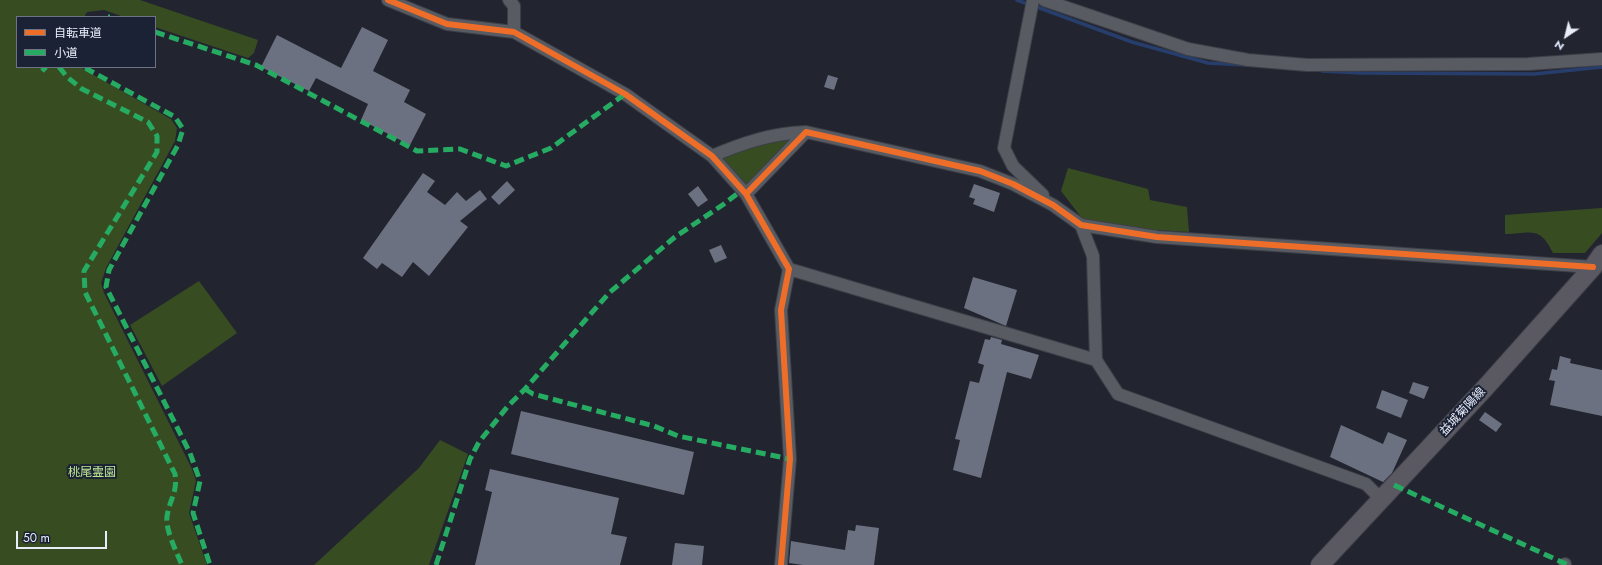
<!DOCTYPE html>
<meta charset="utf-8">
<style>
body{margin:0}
#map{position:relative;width:1602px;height:565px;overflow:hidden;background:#22252f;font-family:Jost,"Noto Sans JP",sans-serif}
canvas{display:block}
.legend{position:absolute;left:16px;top:16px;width:140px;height:52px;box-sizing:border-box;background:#1c2235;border:1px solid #6e7384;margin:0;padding:5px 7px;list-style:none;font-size:12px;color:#e8edfa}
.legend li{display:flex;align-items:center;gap:8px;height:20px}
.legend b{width:20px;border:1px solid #6e7384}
.north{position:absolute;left:1546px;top:16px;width:40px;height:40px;-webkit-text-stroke:3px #1c2235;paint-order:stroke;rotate:215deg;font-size:11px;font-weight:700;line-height:16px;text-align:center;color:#e8edfa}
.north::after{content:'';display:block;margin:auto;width:14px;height:18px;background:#e8edfa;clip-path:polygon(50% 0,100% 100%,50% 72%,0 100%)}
.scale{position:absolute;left:16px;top:531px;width:91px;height:18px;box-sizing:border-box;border:2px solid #e8edfa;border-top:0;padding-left:5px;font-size:12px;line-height:14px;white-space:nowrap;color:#e8edfa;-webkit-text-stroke:3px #1c2235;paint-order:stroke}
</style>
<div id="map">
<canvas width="1602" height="565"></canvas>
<ul class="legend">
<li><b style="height:5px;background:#ee6e29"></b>自転車道</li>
<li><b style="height:5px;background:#26ab63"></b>小道</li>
</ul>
<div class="north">N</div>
<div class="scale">50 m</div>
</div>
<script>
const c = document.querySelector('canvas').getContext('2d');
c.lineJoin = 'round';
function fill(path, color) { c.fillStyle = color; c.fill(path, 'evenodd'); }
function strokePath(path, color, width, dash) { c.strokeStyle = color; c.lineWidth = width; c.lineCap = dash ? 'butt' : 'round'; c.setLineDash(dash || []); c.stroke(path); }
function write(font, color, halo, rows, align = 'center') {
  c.font = font + ' Jost,"Noto Sans JP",sans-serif'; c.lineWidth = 4; c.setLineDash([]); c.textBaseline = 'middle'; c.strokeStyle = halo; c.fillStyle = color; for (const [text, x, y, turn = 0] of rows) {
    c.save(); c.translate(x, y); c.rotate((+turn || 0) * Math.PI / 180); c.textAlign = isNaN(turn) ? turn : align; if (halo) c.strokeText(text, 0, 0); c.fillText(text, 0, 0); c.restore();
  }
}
fill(new Path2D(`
 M0,0H140L258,40L254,53L248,58L155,27V17H124L104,10L87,12L84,17H17V67H83V69L171,119L177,128L175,141L106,268L101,283L104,293L192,469L196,481L189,513L207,565H0Z
 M795,137L745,189L721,160L729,153Z
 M1068,168L1148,189L1150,200L1187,207L1189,232L1088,226L1061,191Z
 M1602,208V233L1585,253H1553C1540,226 1532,233 1505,234V215Z
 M199,281L237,333L162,386L130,325Z
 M440,440L468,454L429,565H314L419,468Z`), '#384c22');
strokePath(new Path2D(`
 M1017,0L1025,3
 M1037,7L1132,42L1208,63L1246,65
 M1322,71L1361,73L1534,74L1602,67`), '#273e6c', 3.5);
fill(new Path2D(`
 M362,27L388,40L373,71L410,90L404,102L426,114L410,145L361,120L368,104L316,78L309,91L261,67L277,35L341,68Z
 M828,75L838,78L834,90L824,87Z
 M423,173L435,181L427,192L445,205L457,192L466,201L480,190L487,199L460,221L468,227L429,276L413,262L402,277L382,263L377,269L363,258Z
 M507,181L515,190L499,205L491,197Z
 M974,184L1000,193L994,212L973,204L975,199L969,197Z
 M698,186L708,200L698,207L688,194Z
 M721,245L727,258L715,263L709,250Z
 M973,277L1017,290L1006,326L964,308Z
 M991,337L1002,340L1001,344L1039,355L1031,379L1007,372L981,478L953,470L960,440L955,439L970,381L979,383L984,365L978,363L985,339L990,340Z
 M1560,356L1571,359L1570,363L1602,370V416L1550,405L1555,381L1549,380L1552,369L1557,370Z
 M1413,382L1429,387L1424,399L1409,393Z
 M1382,390L1408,400L1401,418L1376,408Z
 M521,411L694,452L684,495L511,454Z
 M1485,412L1502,424L1496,432L1479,420Z
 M1341,425L1383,444L1388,432L1407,440L1392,473L1383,482L1330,457Z
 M490,469L619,498L611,534L627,537L620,565H475L492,492L485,490Z
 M856,525L879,528L874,565H803L789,563L791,541L845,550L848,530L855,531Z
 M675,543L704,546L702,565H672Z`), '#6c7182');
const street = new Path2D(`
 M388,0L447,24L514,32L625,94L712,156L746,194L789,269L781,310L790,459L781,565
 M509,0L514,6V32
 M1033,0L1004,148L1013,166L1043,195
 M1044,0L1188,49L1248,60L1307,65L1528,64L1602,59
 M712,156C743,143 772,133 806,132
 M746,194L806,132L980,171L1013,184L1053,205L1081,225L1157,237L1593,267
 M1081,225L1093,256L1096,360L1118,394L1366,484L1381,499
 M789,269L1096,360
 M1565,565V564`);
const secondary = new Path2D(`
 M1320,565L1485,388L1593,267L1602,254`);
strokePath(street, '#3d3f48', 14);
strokePath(secondary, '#3d3f48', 20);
strokePath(street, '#585b62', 12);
strokePath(secondary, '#5a5961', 18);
strokePath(new Path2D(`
 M108,17H110
 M155,32L256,65L417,151L460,149L506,166L551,148L625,94
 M59,67L67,77L82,89L148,122L157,136V152L84,271L85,292L175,474C178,493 169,500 167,517C165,529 177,553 182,565
 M88,67L87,69L175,117L183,129L178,145L109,270L106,287L190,453L200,481L193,513L210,565
 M42,71L46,67
 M525,389L533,394L654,426L678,436L790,459
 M1394,485L1568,565
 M436,565L470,459L479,442L508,406L525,389L609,293L675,237L724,204L742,190`), '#26ab63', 5, [10, 5]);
strokePath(new Path2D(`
 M388,0L447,24L514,32L625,94L712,156L746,194L789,269L781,310L790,459L781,565
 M746,194L806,132L980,171L1013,184L1053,205L1081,225L1157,237L1593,267`), '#ee6e29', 6);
write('12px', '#e8edfa', '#1c2235', [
 ["益城菊陽線",1463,412,-47]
]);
write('12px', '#bde791', '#1c2235', [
 ["桃尾霊園",92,473]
]);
</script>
